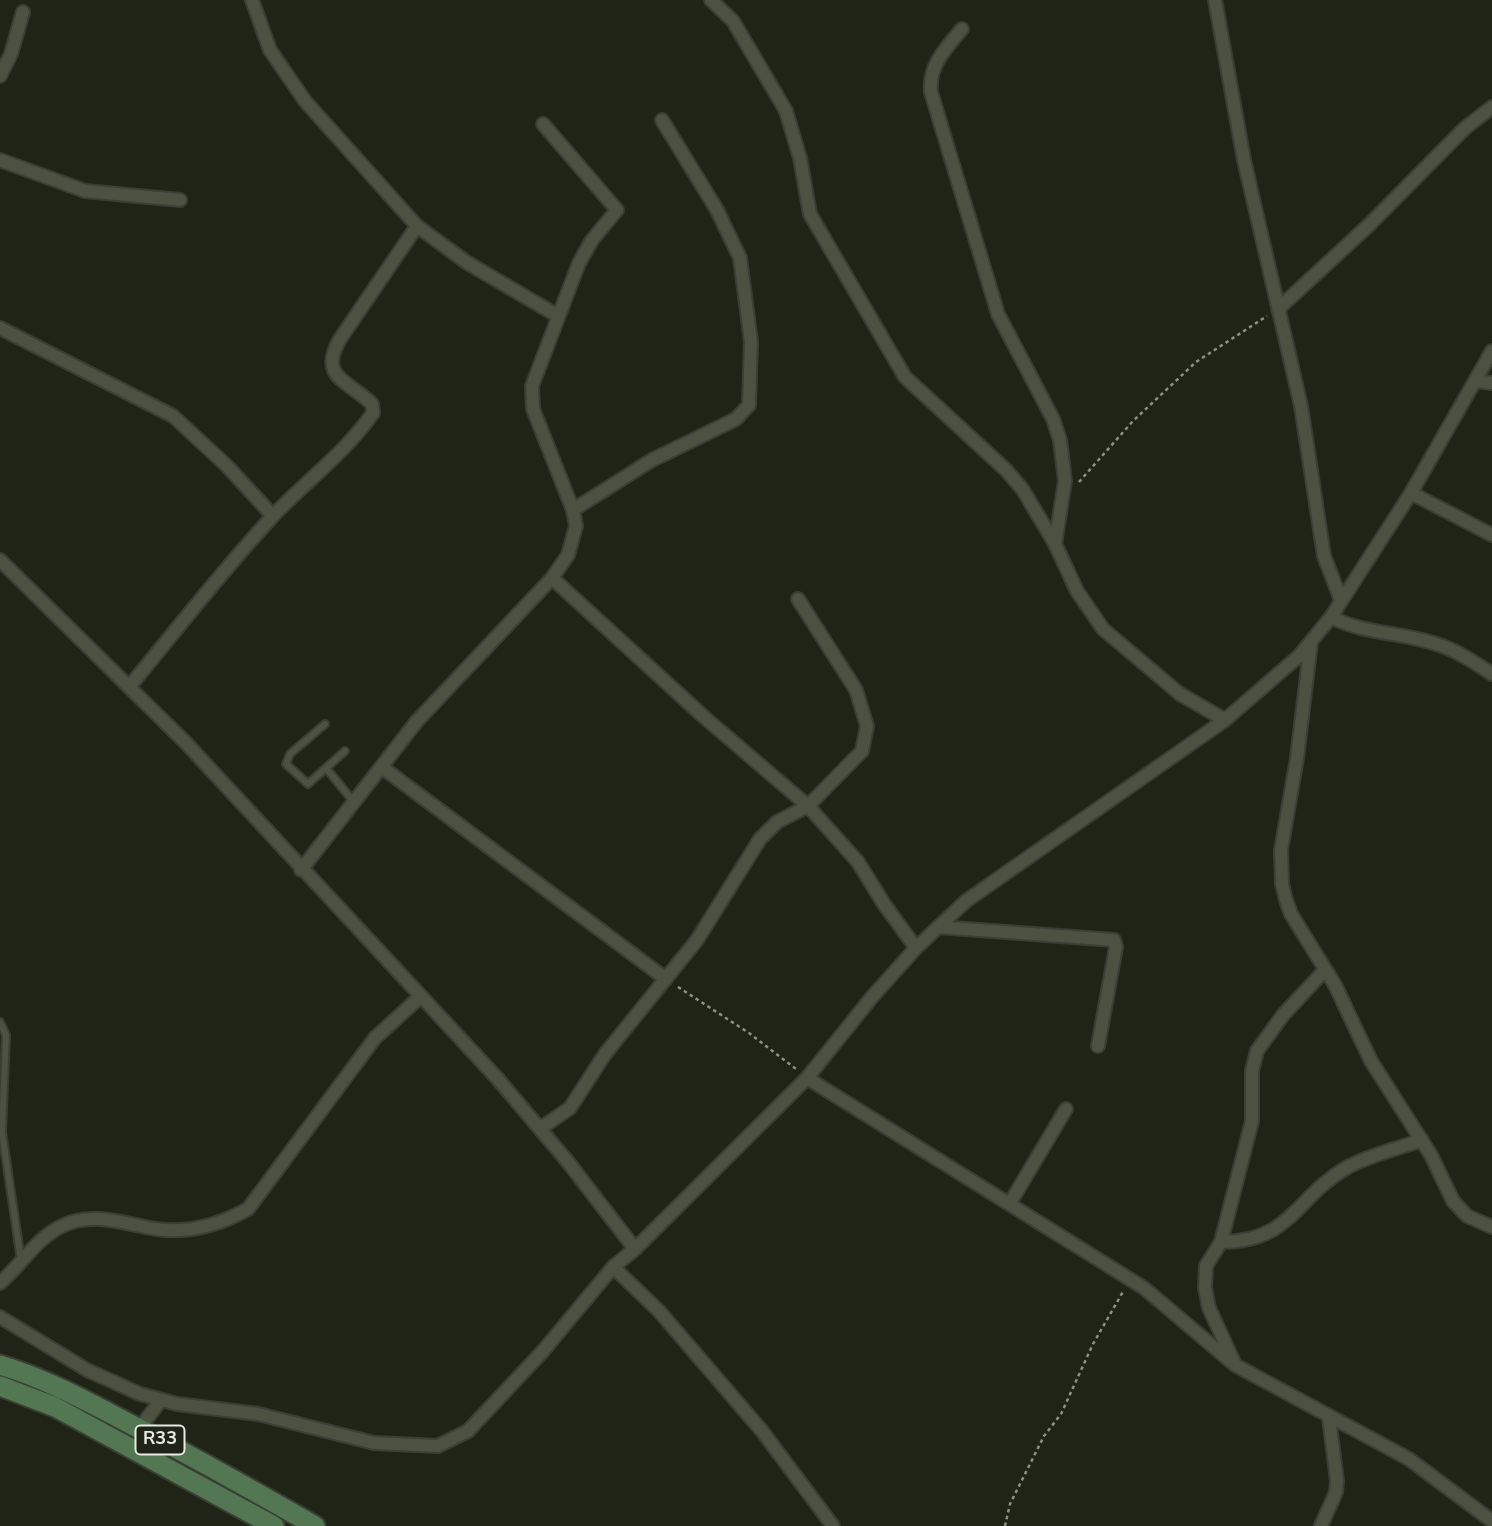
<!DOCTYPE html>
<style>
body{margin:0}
canvas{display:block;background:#202417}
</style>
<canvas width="1492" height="1526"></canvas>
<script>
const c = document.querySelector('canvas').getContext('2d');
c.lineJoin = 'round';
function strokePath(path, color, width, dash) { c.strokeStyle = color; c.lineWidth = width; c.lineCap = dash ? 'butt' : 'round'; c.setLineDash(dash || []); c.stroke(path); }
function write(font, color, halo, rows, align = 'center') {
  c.font = font + ' "Nunito Sans",sans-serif'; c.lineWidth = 5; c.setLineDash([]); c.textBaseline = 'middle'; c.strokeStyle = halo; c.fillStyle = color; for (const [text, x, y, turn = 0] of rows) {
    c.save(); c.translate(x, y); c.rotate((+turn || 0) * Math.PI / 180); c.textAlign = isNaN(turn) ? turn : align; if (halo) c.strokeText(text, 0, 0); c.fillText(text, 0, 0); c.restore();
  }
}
const service = new Path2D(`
 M325,724L290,754L286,764L308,784L345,751
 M326,768L353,801
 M0,1022L6,1035L2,1132L21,1260`);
const minor = new Path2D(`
 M252,0L270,50L305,101L417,226L466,262L558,316
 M711,0L733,21L786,111L800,158L810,214L905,377L1006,470L1023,490L1055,544L1077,591L1103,629L1180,694L1225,720
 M1215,0L1244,160L1301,406L1324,556L1341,600
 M962,29C946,48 928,66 931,92L998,314L1053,419L1060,440L1065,481L1055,544
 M0,76L11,54L23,12
 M0,160L85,191L180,200
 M1278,309L1369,225L1465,128L1492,107
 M0,328L173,416L227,466L273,516
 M1476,381L1492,383
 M1411,493L1492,535
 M573,510L652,460L736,419L749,405L751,342L740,258L717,210L662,120
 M0,560L186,743L497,1078L568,1162L635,1249L807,1078L872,997L916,948L966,901L1225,720L1299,656L1331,617L1411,493L1492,351
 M552,578L704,717L808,806L858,862L884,904L916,948
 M1331,617C1364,634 1399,632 1433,643C1455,649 1474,662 1492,674
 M1311,642L1297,758L1281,850L1282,884L1286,900L1291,914L1335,985L1371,1061L1431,1155L1453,1201L1467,1216L1492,1227
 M130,686C177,629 222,571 272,517C305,482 345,453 373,413L372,404C347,380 318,377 340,339L417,226
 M383,768L666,979
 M301,870L417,721L552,578L568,555L576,526L573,510L533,409L532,386L579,263L592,240L617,210L543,124
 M938,927L1114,940L1116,947L1098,1046
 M807,1078L1144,1288L1235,1365L1409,1459L1492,1521
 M541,1128L570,1108L605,1054L697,940L760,839L777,822L808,806L862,751L867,726L856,690L798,599
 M1010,1203L1066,1109
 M1221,1242C1291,1242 1295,1198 1346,1168C1369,1155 1397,1149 1422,1140
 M613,1267L659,1311L762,1431L833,1526
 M0,1283C22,1264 37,1237 64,1225C96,1210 132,1227 165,1230C195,1232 223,1223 248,1209L375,1038L421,996
 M0,1317L87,1370L140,1394L177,1404L258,1414L374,1443L438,1446L468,1431L543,1351L613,1267L635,1249
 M1233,1360L1209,1308L1205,1288L1206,1266L1221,1242L1252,1121V1071L1257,1051L1283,1015L1325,970
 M139,1429L161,1400
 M1321,1526L1336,1492L1337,1481L1329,1418`);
const primary = new Path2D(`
 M0,1365C48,1379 92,1404 136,1427C197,1459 256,1492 315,1526
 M0,1386L55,1407L274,1526`);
strokePath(service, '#3b3e34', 10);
strokePath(minor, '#3b3e34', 16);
strokePath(primary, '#3b3e34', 23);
strokePath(new Path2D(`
 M1079,482L1133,421L1196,362L1267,316
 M678,987L749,1033L796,1069
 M1005,1526L1010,1504L1044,1436L1061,1414L1093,1344L1124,1290`), '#8d9085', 2.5, [3.5, 3.5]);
strokePath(service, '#4c5142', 6);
strokePath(minor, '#4c5142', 12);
strokePath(primary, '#527752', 19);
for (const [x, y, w] of [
 [160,1440,49]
]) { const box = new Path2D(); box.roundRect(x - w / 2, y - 14.5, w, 29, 5); c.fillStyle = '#202417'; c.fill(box); strokePath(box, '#e8ebe2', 2); }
write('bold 18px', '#e8ebe2', null, [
 ["R33",160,1440]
]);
</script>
